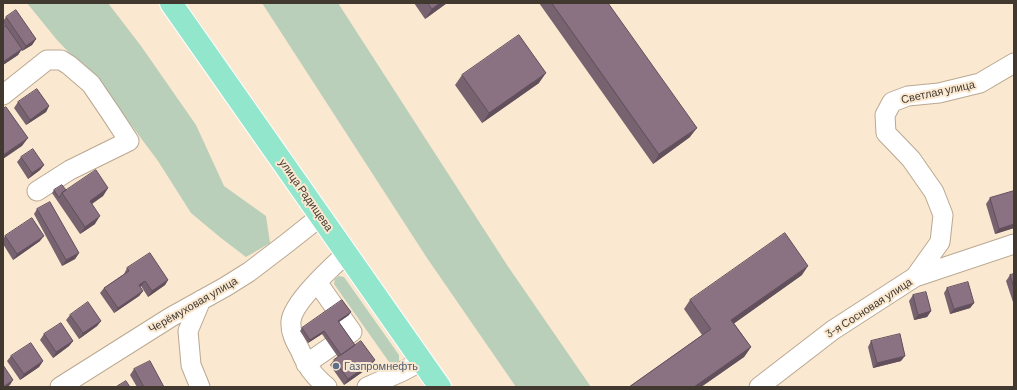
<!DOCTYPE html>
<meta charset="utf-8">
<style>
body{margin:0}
#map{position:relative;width:1017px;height:390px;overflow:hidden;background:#fae8d0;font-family:Barlow,sans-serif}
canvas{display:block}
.frame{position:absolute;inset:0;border:4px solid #413930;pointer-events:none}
</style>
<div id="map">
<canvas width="1017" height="390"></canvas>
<div class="frame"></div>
</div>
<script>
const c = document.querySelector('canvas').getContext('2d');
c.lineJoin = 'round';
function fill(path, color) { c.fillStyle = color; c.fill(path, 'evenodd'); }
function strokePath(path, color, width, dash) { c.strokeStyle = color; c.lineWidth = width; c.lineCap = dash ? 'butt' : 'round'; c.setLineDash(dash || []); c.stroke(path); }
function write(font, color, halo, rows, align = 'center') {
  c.font = font + ' Barlow,sans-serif'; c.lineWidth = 4; c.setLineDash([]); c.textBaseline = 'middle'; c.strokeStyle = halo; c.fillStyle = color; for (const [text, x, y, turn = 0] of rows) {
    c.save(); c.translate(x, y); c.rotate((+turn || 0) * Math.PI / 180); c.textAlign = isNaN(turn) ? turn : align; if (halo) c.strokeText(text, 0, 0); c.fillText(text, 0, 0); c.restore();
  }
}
fill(new Path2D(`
 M27,3H108L141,46L196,125L224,186L266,216L270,243L246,257L221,238L191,213L158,161L105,90L57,40Z
 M262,3H338L507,265L591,387H516L427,258Z
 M339,276L344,277L399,355V361L394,364L389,362L334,284L335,279Z`), '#b9cfba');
const minor = new Path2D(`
 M3,95L47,60H61L69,65L91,84L110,112L129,141L70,170L37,191
 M915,277L940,242L943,215L934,192L911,159L886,133L885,115L892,102L908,96L939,93L980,83L1014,63
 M306,364L352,332L317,282
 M60,387L171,317L225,287L249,272L287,243L321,216
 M200,387L191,365L188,331L201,300
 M327,387C313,375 307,367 300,350C295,341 290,332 291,321C293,302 333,266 347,253
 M367,387L401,372L422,361
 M759,387L833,330L915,277L1014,244`);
const major = new Path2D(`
 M171,3L440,387`);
strokePath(minor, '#baa892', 21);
strokePath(major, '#fff', 24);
strokePath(minor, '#fff', 19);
strokePath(major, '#92e6cb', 22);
fill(new Path2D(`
 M414,3H447L425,19Z
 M539,3H608L690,137L653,164Z
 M6,17L36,39L32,45L22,51L21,50L18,55L3,65V28L5,27L3,23V21Z
 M462,75L539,83L482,123L455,85Z
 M18,102L49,106L46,112L26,125L14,108Z
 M21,157L44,165L40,170L28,179L17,162Z
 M108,188L103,196L92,204L95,224L80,234L52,193L54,190H66Z
 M1014,191V228L995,234L986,204L990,198Z
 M37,209L79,253L75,259L62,266L34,214Z
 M5,236L40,241L13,260L3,244V240Z
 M127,268L168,280L165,285L148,297L141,286L140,287L143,291L139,296L114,313L100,293L104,288L124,274Z
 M1014,274V301L1013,302L1006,281L1010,275Z
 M802,275L734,323L751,347L744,357L701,387H629L702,335L684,309L690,300Z
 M947,288L974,303L970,308L950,314L944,293Z
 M913,295L931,311L927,317L914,320L909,301Z
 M70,315L101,321L97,326L79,339L66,320Z
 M349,315L339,322L355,345L371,366L344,385L330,365L334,360L338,357L322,334L308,343L300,331L302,328Z
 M44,334L73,341L69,346L53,358L40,340Z
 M871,341L901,361L873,368L868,347Z
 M11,356L43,361L39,367L20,380L7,361Z
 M134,369L164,387H137L130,375Z`), '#776270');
fill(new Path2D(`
 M440,3H447L425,19L432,9Z
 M36,39L32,45L22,51L26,46Z
 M22,49L18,55L3,65V62Z
 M546,73L539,83L482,123L489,113Z
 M49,106L46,112L26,125L30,120Z
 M697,128L690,137L653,164L659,154Z
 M28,138L22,146L3,159V155Z
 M44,165L40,170L28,179L32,173Z
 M108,188L103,196L84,209L90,201Z
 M100,216L95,224L80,234L85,227Z
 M1014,224V228L995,234L999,229Z
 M44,236L40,241L13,260L17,254Z
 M79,253L75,259L62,266L66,260Z
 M808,266L802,275L725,330L731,320Z
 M168,280L165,285L148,297L152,291Z
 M145,281L141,286L135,290L139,285Z
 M143,291L139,296L114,313L118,308Z
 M974,303L970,308L950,314L954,309Z
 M931,311L927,317L914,320L918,315Z
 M351,312L349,315L336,324L338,321Z
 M101,321L97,326L79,339L83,333Z
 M324,331L322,334L308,343L310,340Z
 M73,341L69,346L53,358L56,352Z
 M751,347L744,357L701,387H694Z
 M905,356L901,361L873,368L877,363Z
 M375,360L371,366L344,385L348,379Z
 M43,361L39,367L20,380L24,374Z
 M13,380L10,385L7,387H3Z`), '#61505b');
const building = new Path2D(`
 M428,3H440L432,9Z
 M552,3H608L697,128L659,154Z
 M16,10L36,39L26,46L6,17Z
 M6,26L22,49L3,62V28Z
 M519,35L546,73L489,113L462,75Z
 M37,89L49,106L30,120L18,102Z
 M6,107L28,138L3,155V109Z
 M33,149L44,165L32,173L21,157Z
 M96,170L108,188L90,201L100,216L85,227L62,193Z
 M62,185L66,190L62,193L59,198L54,190Z
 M1014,191V224L999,229L990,198Z
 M50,202L79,253L66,260L37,209Z
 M32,218L44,236L17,254L5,236Z
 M785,233L808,266L731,320L751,347L694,387H629L711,329L690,300Z
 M150,253L168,280L152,291L145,281L139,285L143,291L118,308L104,288L129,271L127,268Z
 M1014,274V288L1010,275Z
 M968,282L974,303L954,309L947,288Z
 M926,292L931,311L918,315L913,295Z
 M342,300L351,312L338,321L355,345L341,355L324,331L310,340L302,328Z
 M88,302L101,321L83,333L70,315Z
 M61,323L73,341L56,352L44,334Z
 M900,334L905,356L877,363L871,341Z
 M361,341L375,360L348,379L334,360Z
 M31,343L43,361L24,374L11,356Z
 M150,361L164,387H144L134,369Z
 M3,365L13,380L3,387Z
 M126,381L130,387H116Z`);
fill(building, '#8a7282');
strokePath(building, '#61505b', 1);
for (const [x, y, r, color] of [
 [336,366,4,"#5c6f8a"]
]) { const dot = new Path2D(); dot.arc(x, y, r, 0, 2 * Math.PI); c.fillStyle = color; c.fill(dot); strokePath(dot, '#fae8d0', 1.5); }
write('11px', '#413930', '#fae8d0', [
 ["Светлая улица",938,92,-12],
 ["улица Радищева",306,195,55],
 ["Черёмуховая улица",193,305,-30],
 ["3-я Сосновая улица",869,308,-33]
]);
write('11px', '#4e5e75', '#fae8d0', [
 ["Газпромнефть",344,366]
], 'left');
</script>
